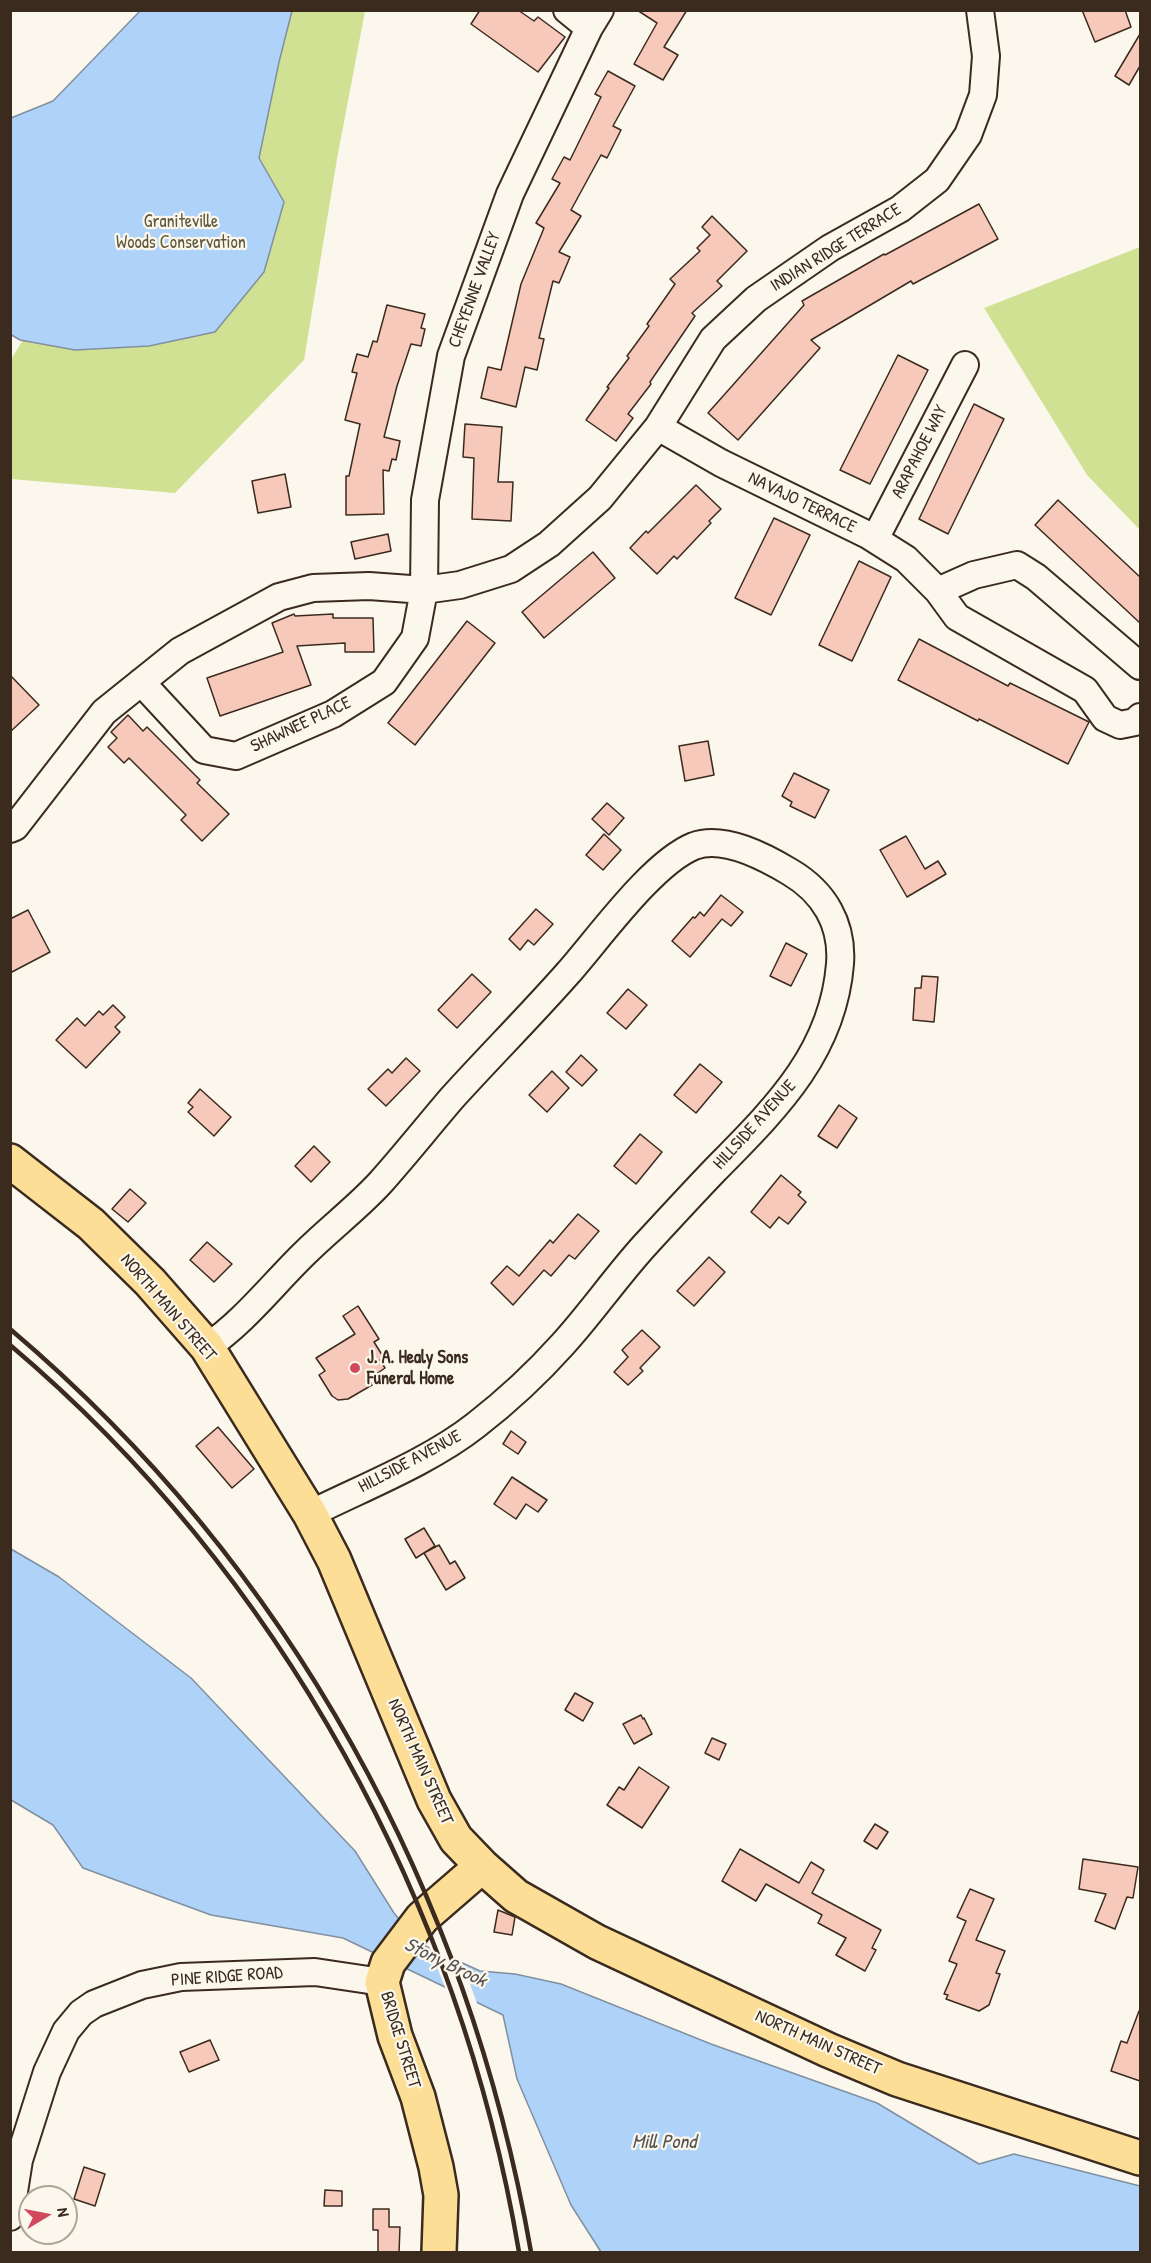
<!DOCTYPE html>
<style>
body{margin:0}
#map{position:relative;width:1151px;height:2263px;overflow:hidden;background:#fbf7ec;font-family:"Patrick Hand",sans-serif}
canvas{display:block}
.frame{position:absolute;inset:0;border:12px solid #3b2a1e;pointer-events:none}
.north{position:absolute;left:18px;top:2185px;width:60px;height:60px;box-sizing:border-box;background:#fbf7ec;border:2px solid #aea59a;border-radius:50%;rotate:80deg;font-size:16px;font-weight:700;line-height:24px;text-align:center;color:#3b2a1e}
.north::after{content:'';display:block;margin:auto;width:21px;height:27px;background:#d1495b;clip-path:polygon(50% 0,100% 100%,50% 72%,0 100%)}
</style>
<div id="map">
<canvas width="1151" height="2263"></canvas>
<div class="frame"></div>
<div class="north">N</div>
</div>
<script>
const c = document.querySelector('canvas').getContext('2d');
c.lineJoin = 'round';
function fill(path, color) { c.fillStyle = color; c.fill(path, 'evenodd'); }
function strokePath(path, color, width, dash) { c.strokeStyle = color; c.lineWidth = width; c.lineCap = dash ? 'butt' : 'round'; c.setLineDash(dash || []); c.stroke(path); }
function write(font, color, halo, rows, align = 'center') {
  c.font = font + ' "Patrick Hand",sans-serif'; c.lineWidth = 4.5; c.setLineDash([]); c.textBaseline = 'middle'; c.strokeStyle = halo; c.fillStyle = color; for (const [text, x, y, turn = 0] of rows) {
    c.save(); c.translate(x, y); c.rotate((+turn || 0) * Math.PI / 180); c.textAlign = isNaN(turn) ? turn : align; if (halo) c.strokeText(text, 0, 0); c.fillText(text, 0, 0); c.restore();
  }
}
fill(new Path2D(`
 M146,11H365L337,159L304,360L175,493L11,479L10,361L51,294Z
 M1140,247V530L1087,475L984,308Z`), '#d1e194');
const water = new Path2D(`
 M140,11H292L279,62L259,158L284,202L264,272L215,332L149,346L75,350L20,340L10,334L11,118L53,101Z
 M11,1549L59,1577L191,1678L355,1851L394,1913L419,1943L480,1971L515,1974L561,1984L711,2044L877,2103L979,2164L1014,2154L1140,2186V2252H601L571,2205L517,2079L503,2015L343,1938L211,1915L83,1868L53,1825L11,1800Z`);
fill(water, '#afd3f8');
strokePath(water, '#818fa1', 1.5);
fill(new Path2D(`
 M428,1944L461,1959L478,2006L446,1990Z`), '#fbf7ec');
const building = new Path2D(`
 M480,10H518L534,21L538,17L565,37L538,72L471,24Z
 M637,10H687L664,47L678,55L663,80L634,64L657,23Z
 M1082,10H1125L1131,27L1095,42Z
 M1140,34V66L1129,85L1115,76Z
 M608,71L635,86L613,126L621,130L607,158L601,155L571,210L581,216L559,252L570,257L559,283L553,281L539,338L544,339L537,370L525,367L516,407L481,398L488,367L501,370L521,284L544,228L536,223L560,183L552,179L564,157L570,160L601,97L595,94Z
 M979,204L998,239L913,284L911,281L811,340L820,348L738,440L708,413L804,305L802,301L884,254L885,255Z
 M712,216L747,251L717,281L722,286L692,313L695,316L650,382L651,384L628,414L633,418L616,441L586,420L609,388L607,387L629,358L627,356L649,326L647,324L675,284L670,279L700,251L697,248L710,235L702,227Z
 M387,305L425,314L421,328L425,329L421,346L411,344L397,386L384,437L400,441L396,460L392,459L389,471L383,470L384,514L346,515V476H349L360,424L345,420L357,373L352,372L357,354L368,357L373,341L377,342Z
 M898,355L928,370L870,484L840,470Z
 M974,404L1004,419L948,534L919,519Z
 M465,424L502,427L498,482H513L511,521L472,519L474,458L463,457Z
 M285,474L291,507L258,513L252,481Z
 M696,485L721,509L709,521L711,523L677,559L674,556L657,574L630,548L646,531L648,533Z
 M1058,500L1140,577V623L1035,525Z
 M774,518L810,535L771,615L735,598Z
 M388,534L391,551L355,559L351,542Z
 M593,552L615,578L544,638L522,612Z
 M859,561L891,577L852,661L819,645Z
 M294,614L295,616L333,614V618H373L374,652H345V643L297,646L311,685L220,716L207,678L283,652L272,623Z
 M467,621L495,643L415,745L388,723Z
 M919,639L1008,686L1010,683L1089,722L1068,764L979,719L978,721L898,680Z
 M10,675L39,705L10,732Z
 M128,715L143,731L147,727L200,780L197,783L229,814L202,841L181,820L186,815L129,758L124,763L108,747L117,738L111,732Z
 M708,741L714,775L685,781L679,746Z
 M794,773L829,790L815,818L790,806L792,802L782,796Z
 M607,803L624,818L609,835L592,819Z
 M604,834L621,850L603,870L586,855Z
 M906,836L925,869L938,861L946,874L907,897L880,850Z
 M721,895L743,912L731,926L722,919L690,957L672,941L693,917L695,918L700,912L704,916Z
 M536,909L553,924L534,945L528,940L520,950L509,939Z
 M28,910L50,952L10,973V919Z
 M786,943L807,954L791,986L770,976Z
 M472,974L491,992L457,1028L438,1010Z
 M922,976L938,977L934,1022L913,1020L915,988H921Z
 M628,989L647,1005L626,1029L607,1013Z
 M113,1005L125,1017L115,1027L120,1032L86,1068L56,1040L77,1018L85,1026L99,1011L103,1015Z
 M581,1055L597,1070L582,1086L566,1072Z
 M406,1058L420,1071L386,1106L368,1089L388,1069L392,1073Z
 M700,1064L722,1082L696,1113L674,1095Z
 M552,1071L569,1088L547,1112L529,1095Z
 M200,1089L231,1117L214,1136L188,1112L193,1107L188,1103Z
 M839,1105L857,1118L837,1148L818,1136Z
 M640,1134L662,1152L636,1184L614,1166Z
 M314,1146L330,1162L311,1182L295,1166Z
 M781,1175L801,1192L798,1195L806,1202L788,1224L779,1217L770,1228L751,1212Z
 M130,1189L146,1203L128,1222L112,1209Z
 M578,1214L599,1231L575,1259L569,1255L551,1276L544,1270L513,1305L491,1283L507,1266L519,1276L550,1240L553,1243Z
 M207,1242L232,1264L214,1282L190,1260Z
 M709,1257L725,1272L694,1306L677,1291Z
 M358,1306L379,1339L374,1342L384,1358L380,1360L385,1368L369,1379L372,1385L348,1399L338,1400L332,1396L319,1375L325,1371L316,1358L355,1334L343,1316Z
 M642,1330L660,1347L640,1368L643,1371L628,1385L614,1372L628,1357L622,1350Z
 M218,1427L254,1469L232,1488L196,1446Z
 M511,1431L526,1442L518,1454L503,1444Z
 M512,1477L547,1500L538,1512L526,1504L516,1519L494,1504Z
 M424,1528L435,1546L416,1558L405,1539Z
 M439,1545L450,1564L455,1561L465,1578L446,1590L424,1553Z
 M575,1693L593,1703L583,1721L565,1710Z
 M641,1715L643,1719L644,1718L652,1734L634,1744L623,1724Z
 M712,1738L726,1744L719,1760L705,1753Z
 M639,1767L669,1787L642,1828L607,1805L619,1787L624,1790Z
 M875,1824L888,1832L877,1849L864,1841Z
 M740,1849L799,1883L811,1862L824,1870L812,1893L881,1930L872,1948L876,1950L865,1971L836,1955L846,1938L818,1923L822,1915L766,1884L756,1901L722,1881Z
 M1083,1859L1138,1867L1133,1898L1127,1897L1115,1929L1095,1921L1106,1894L1079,1889Z
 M970,1889L994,1899L976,1940L1005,1951L996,1973L1000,1974L989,2005L979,2011L946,1999L948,1995L944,1994L957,1964L949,1961L966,1921L957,1917Z
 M498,1910L515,1917L512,1935L494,1932Z
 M1139,2011H1140V2081L1111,2071L1121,2041L1127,2043Z
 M210,2040L219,2060L189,2072L180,2052Z
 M84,2167L105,2174L95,2206L74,2199Z
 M325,2190L342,2191V2206H324Z
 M373,2209H389V2227H400L399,2253H378V2230H373Z`);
fill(building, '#f7c9bb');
strokePath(building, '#3b2a1e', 1.5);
const minor = new Path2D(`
 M567,10L589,28
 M658,427L721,463L868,535L906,559L938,591L957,617L1085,690L1105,718L1120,725L1135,722L1140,717
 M875,539L965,365
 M938,591L974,575L1017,565L1036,577L1140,666
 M141,682L204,750L236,756L333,714L384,682L415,638L424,590L425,500L451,356L510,194L589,28L600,10
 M10,829L15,827L104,712L180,651L279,597L313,588L369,586L424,590L460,585L511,569L549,544L600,498L658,427L713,339L756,299L830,248L900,209L937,180L968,135L983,95L986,56L980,10
 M207,1347C244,1322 273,1284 305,1253C329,1229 357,1208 380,1183C405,1155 428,1126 452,1098C490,1056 531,1015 568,973C599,938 652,863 694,846C724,835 765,857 790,872C824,892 843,924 840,964C833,1053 775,1109 715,1170C691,1195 668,1220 645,1245C616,1277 592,1312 563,1344C537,1373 507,1401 476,1425C429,1462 364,1487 310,1514
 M10,2217L19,2160L47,2072L66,2031L81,2013L94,2004L142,1985L181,1977L315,1972L382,1982`);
const major = new Path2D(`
 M10,1161L91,1224L150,1282L207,1347L310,1514L334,1560L434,1800L456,1839L482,1866L516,1896L597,1942L828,2050L897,2079L1140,2158
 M439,2252L441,2195L436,2167L418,2097L395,2036L382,1982L388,1963L422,1918L482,1866`);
strokePath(minor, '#3b2a1e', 30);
strokePath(major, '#3b2a1e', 38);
strokePath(minor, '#fbf7ec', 26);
strokePath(major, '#fdde96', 33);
strokePath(new Path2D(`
 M10,1329C290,1566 468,1892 531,2252
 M10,1345C281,1574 460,1904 519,2252`), '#3b2a1e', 4.5);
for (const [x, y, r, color] of [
 [355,1368,6,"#d1495b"]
]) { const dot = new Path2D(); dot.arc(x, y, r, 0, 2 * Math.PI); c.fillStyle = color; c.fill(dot); strokePath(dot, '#fbf7ec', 2); }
write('18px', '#60583c', '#fbf7ec', [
 ["Graniteville",181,222],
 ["Woods Conservation",181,243]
]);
write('18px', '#3b2a1e', '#fbf7ec', [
 ["INDIAN RIDGE TERRACE",836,248,-32],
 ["CHEYENNE VALLEY",475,290,-70],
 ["ARAPAHOE WAY",920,452,-63],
 ["NAVAJO TERRACE",802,503,26],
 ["SHAWNEE PLACE",301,725,-25],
 ["HILLSIDE AVENUE",755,1125,-48],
 ["NORTH MAIN STREET",168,1308,49],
 ["HILLSIDE AVENUE",410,1462,-28],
 ["NORTH MAIN STREET",420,1762,66],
 ["PINE RIDGE ROAD",227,1977,-4],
 ["BRIDGE STREET",400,2040,73],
 ["NORTH MAIN STREET",818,2043,24]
]);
write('bold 18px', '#3b2a1e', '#fbf7ec', [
 ["J. A. Healy Sons",367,1358],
 ["Funeral Home",367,1379]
], 'left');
write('italic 20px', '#585454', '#fbf7ec', [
 ["Stony Brook",445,1963,26],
 ["Mill Pond",664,2143]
]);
</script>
